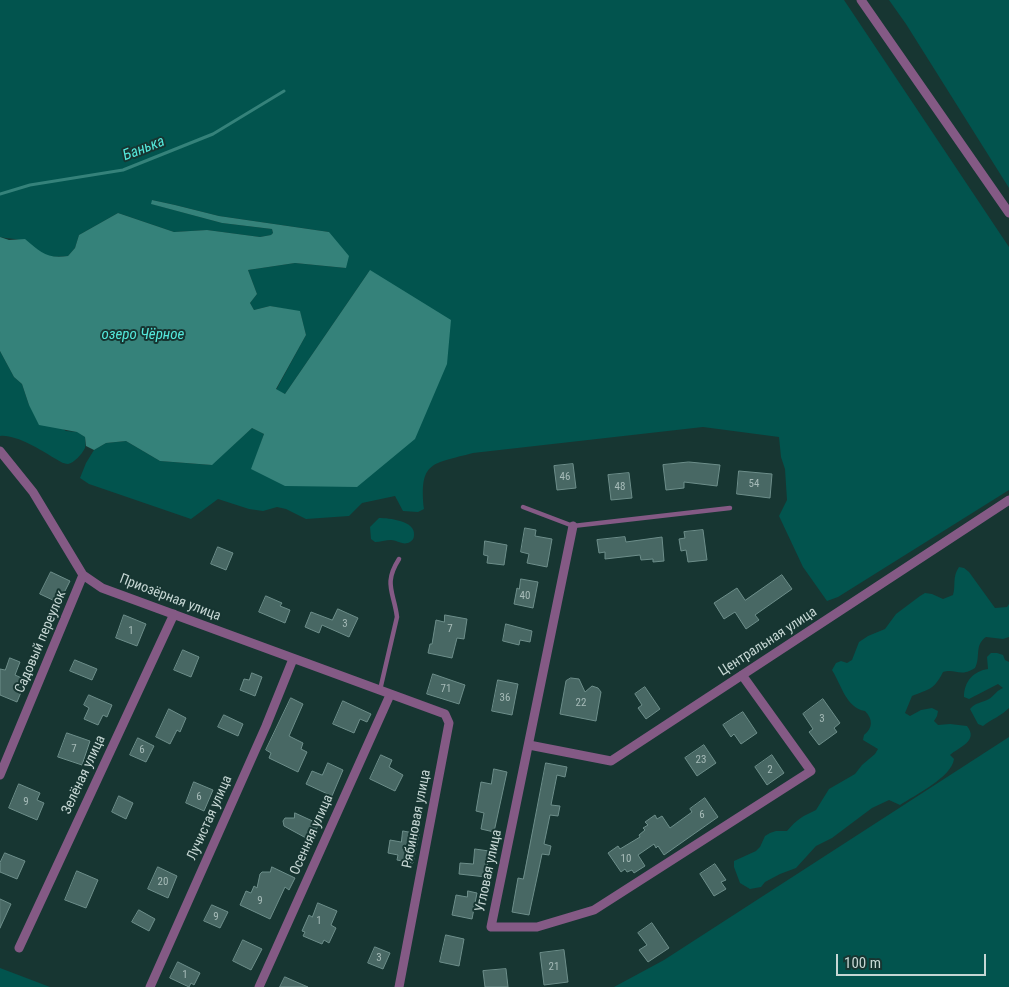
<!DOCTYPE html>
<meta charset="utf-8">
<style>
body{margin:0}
#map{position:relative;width:1009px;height:987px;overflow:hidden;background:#173632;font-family:"Roboto Condensed",sans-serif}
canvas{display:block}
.scale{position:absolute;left:836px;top:954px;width:150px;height:22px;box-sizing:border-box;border:2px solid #c6d7d4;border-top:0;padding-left:6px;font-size:15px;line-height:18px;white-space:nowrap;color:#c6d7d4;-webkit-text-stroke:4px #173632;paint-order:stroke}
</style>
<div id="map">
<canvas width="1009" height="987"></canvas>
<div class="scale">100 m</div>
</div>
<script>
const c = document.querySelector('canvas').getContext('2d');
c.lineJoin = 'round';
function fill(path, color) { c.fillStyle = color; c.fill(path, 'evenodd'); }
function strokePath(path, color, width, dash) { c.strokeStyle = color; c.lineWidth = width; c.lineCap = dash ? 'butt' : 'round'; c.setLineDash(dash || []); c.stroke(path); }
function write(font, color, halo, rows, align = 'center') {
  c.font = font + ' "Roboto Condensed",sans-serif'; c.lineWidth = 4; c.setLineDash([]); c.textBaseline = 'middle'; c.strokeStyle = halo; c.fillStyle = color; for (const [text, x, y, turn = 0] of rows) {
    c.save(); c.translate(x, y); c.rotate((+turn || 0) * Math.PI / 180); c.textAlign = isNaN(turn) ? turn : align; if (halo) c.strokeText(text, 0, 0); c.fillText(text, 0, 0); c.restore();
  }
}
fill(new Path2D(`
 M0,0H844L1009,247V490L838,597L827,601L803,567L779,516L787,500L785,469L781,457L779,437L703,427L473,453C432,464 419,461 424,509L418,512L403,511L395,496L362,503L349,516L306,519L286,509L277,507L263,511L249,509L218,499L191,519L89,484L80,478L86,463L94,450L106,443L126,441L160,461L211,465L252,428L264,434L252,469L370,270L285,394L276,390L306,335L300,312L270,306L254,310L250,303L257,294L248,270L295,263L346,268L329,232L219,216L175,205L152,200V204L222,223L272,229L273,233L271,235L260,237L207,230L174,232L118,213L79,235L75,248L68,256C59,257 48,258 40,253C32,248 31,244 20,240C13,238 7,239 0,237Z
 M889,0H1009V188L906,24Z
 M0,351L14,377L22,384L29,405L66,431L78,432L85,437C85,441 86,445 85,448C82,454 74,463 68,464C63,464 58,460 54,458C41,450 15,434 0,436Z
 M379,518C389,518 416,521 414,535C414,538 413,540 410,542C403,546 397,540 391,540C386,540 380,542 375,542L371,539L370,527Z
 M959,567L964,568L969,572L995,608L1007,607L1009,604V637L1003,639L986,637C974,645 981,657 975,668C959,678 956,668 943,672C934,690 929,689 912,696L905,713L910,716L921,710L932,708L938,711L937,716L934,721L938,725L950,724L967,726C979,741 959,747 950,755L954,759C952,777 915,795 900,805L889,800L872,808L832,838L816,846L796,868L780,874L765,882L761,887L750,889L740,883L734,867V861L756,851L760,847L765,836L770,833L776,831H787C797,819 803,816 816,810L829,789L855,774L862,765L875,754L878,749L863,740L864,735C873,728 873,719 865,711C846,708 841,684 832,670L836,663L841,661L847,663L852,660L859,642L868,636L885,629L896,614L920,596L925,593L932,594L943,599L953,595C956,585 952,577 959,567Z
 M991,653H997L1003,655L1005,660L1009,662V708C1001,716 992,719 983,726L978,724L970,709C976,702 982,703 989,699C994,696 997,690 1003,688L998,684L969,699L964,697C964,681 974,671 988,669L987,657Z
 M1009,737V987H614L664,960Z
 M0,968L50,987H0Z`), '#02544e');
fill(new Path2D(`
 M152,200L175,205L219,216L329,232L349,256L346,268L295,263L248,270L257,294L250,303L254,310L270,306L300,311L306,335L276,389L285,394L370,270L451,320L447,364L415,439L357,487L285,486L251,469L264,434L252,428L212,465L160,461L126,441L106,443L94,450L86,446L85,437L77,432L39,425L29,405L22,384L14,377L0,351V237L9,240L25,239C41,252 46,259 68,256L75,248L79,235L118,213L174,232L207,230L260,237L271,235L273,233L272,229L222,223L151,204Z`), '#35827a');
strokePath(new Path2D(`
 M0,194L30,185L123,170L213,134L284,91`), '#35827a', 3);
const building = new Path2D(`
 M689,462L720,465L717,486L684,482V488L666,490L663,465Z
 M573,464L576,488L557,490L554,466Z
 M739,471L772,474L770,498L737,494Z
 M629,473L632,498L611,500L608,475Z
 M525,528L536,530L535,536L552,539L547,567L527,563L529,554L521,552Z
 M703,530L707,560L688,562L686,550L681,551L679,539L685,538L684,532Z
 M625,537L626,542L662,537L664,561L653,562V559L641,560L640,555L605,559V552L599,553L597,540Z
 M485,541L507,545L504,565L487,563L488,556L484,555Z
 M218,547L233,553L226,570L211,564Z
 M51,572L70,581L59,603L40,594Z
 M782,575L792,589L755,615L759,620L746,629L735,612L724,619L714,603L737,588L745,600Z
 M521,579L538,582L533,608L514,604L517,588L519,589Z
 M266,596L282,603L280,606L290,610L285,623L259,612Z
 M338,609L358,618L349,637L322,625L319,633L305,627L311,612L332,620Z
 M124,615L146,624L137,646L116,638Z
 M445,615L467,619L464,639L457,638L452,658L428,653L430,644H432L436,620L444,622Z
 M506,624L532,631L530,642L520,640L519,645L503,641Z
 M183,650L199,657L191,677L174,670Z
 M10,658L20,662L15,675L26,680L17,702L0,695V669L5,670Z
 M75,660L97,669L92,680L70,671Z
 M252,673L262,677L255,696L240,690L244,679L249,680Z
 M433,674L465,685L459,704L427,694Z
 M571,678L579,679L585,692L592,686L598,688L601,692L596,721L560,714L566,681Z
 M498,680L518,684L512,715L492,711Z
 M645,687L660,709L646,719L638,708L642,705L635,694Z
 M89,695L112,705L107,717L103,715L98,725L84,719L89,708L84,705Z
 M291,698L303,704L289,736L303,743L301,749L307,752L298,772L269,758L271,753L266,750Z
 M823,699L840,723L834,728L837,732L819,745L809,732L813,729L803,714Z
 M343,701L371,714L367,722L360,719L354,733L333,724Z
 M169,709L186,718L180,732L177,730L170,744L156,737Z
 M743,712L757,733L741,744L734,734L731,737L723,725Z
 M224,715L243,724L238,736L218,727Z
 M67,733L90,741L82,765L58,757Z
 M138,738L154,746L146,762L130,755Z
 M704,745L716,763L697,776L685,758Z
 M381,755L392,760L389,767L403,775L395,791L370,779Z
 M772,755L784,773L767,785L755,767Z
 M328,763L343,770L332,796L306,784L312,771L322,775Z
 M546,763L567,767L565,777L557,775L551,805L560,806L558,816L550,815L544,844L551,846L549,855L542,854L529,915L512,912L518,878L523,879Z
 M494,769L507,772L494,832L481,829L484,813L476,811L481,782L491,784Z
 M194,782L213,790L204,811L186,803Z
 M19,784L40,793L37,800L44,803L37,820L9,808Z
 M119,796L133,803L126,819L112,812Z
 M705,798L718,817L664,855L658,846L656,848L654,844L638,855L645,866L634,873L632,870L627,872L625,869L621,872L608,853L618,846L620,849L640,837L639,835L645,830L643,828L648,825L645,822L655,815L657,819L662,816L670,828L692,812L690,809Z
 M295,813L319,824L313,836L308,834L306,838L284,826L283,821L285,818H294Z
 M403,831L419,834L413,863L397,860L398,855L388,853L390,840L401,842Z
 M475,849L489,851L486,877L459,874L460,863L473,864Z
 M5,853L25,861L17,879L0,872V863Z
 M715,864L726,880L721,882L726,889L714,896L700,874Z
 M158,867L177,876L168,898L148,889Z
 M272,867L295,878L289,890L285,887L270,919L240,905L246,891L251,893L254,886L257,888L260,874L262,872H270Z
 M77,871L98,880L86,908L65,900Z
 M468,891L477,893L472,919L452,915L456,895L467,897Z
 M0,899L11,904L0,928Z
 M318,903L337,911L331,925L336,928L329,943L324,940L322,944L303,936L305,932L302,931L309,915L312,917Z
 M212,905L228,912L220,928L204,921Z
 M139,910L155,919L149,931L132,922Z
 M652,923L669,948L648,962L639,950L647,945L638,933Z
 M446,935L464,939L459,966L440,962Z
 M243,940L262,949L251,970L233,961Z
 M375,947L390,953L383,969L368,963Z
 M564,950L568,982L544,985L540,953Z
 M178,962L200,973L194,985L191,983L189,987L170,978Z
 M506,969L508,987H485L483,971Z
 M285,977L308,987H280Z`);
fill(building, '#486864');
strokePath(building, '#6d8e8a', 1);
strokePath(new Path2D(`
 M523,507L573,526L730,508
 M380,690L397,617C394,592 383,584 399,559`), '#845a85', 4.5);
strokePath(new Path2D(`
 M861,0L1009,213
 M0,451L33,492L83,575L102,588L445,714L449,723L399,987
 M573,526L491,927H537L594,910L811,771L742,675
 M529,745L611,761L1009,500
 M0,775L83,575
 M19,948L174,614
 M150,987L266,726L293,659
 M259,987L390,695`), '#845a85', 9);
write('11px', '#a6bbb8', null, [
 ["46",565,477],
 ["54",754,484],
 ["48",620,487],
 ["40",525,596],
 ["3",345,624],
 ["7",450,629],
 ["1",131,631],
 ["71",446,689],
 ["36",505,698],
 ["22",581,703],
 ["3",822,719],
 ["7",74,749],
 ["6",142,750],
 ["23",701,760],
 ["2",770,770],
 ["6",199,797],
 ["9",26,802],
 ["6",702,815],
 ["10",626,859],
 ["20",163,882],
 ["9",260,901],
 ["9",216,917],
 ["1",319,921],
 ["3",379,958],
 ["21",554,967],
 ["1",185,975]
]);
write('14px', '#c6d7d4', '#173632', [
 ["Приозёрная улица",170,598,21],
 ["Садовый переулок",41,642,-67],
 ["Центральная улица",768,642,-33],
 ["Зелёная улица",84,775,-65],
 ["Лучистая улица",210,818,-66],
 ["Рябиновая улица",417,819,-79],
 ["Осенняя улица",312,835,-66],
 ["Угловая улица",489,871,-78]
]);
write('italic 15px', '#54e8db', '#173632', [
 ["Банька",144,149,-21],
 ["озеро Чёрное",143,335]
]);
</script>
